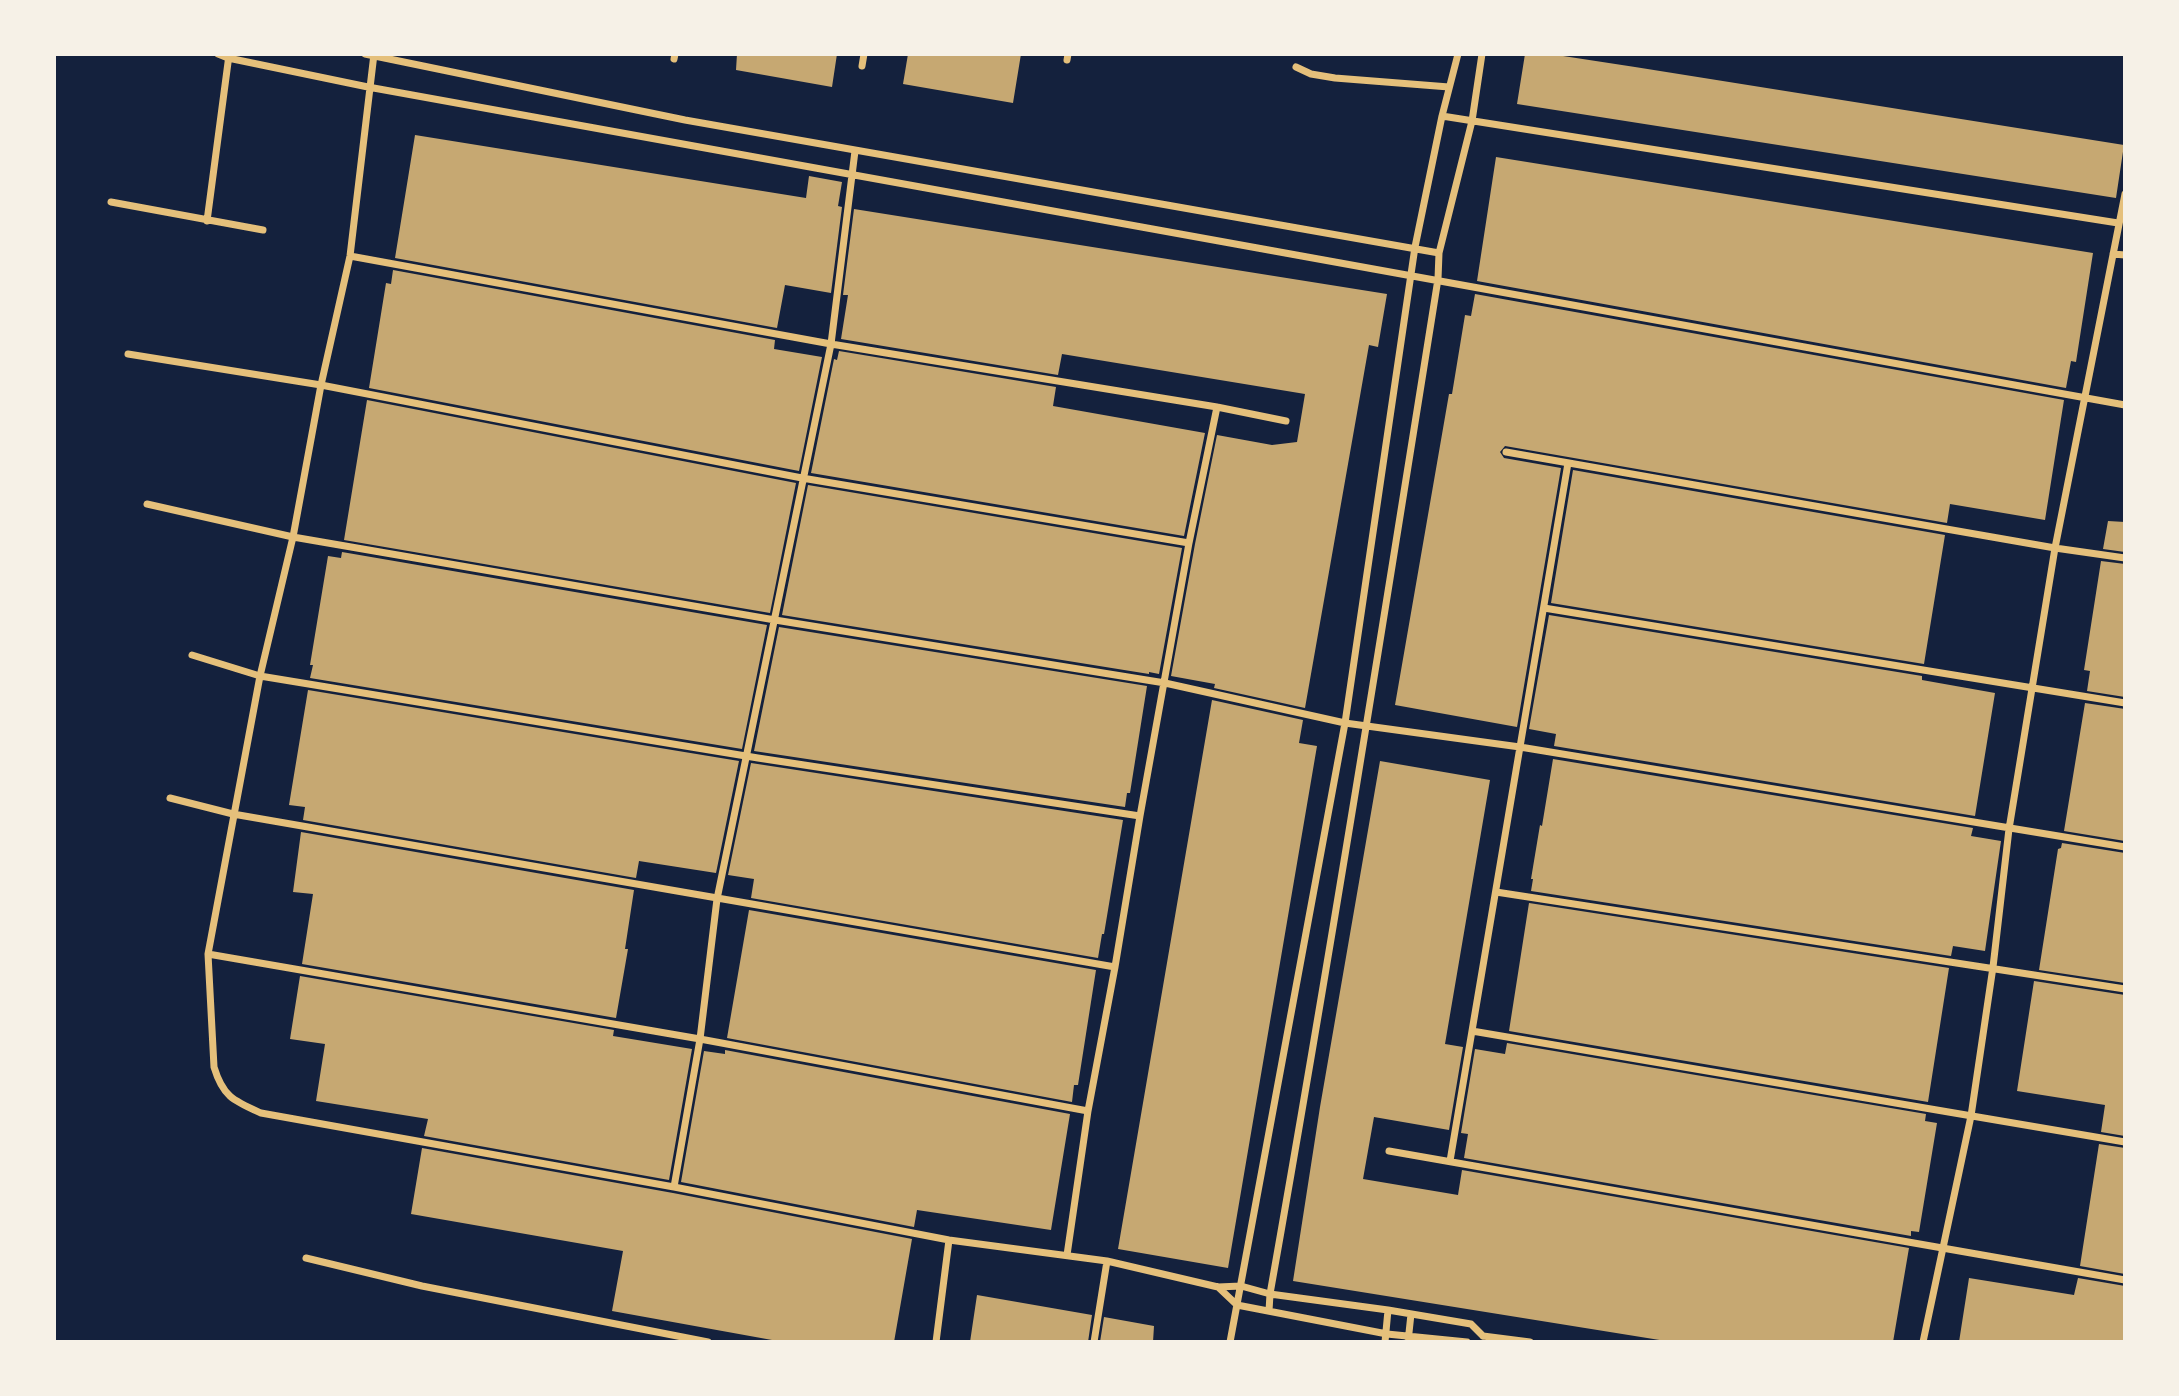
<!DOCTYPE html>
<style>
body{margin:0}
#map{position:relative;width:2179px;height:1396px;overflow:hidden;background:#14213d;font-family:"Noto Serif",serif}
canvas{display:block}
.frame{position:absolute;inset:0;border:56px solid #f6f1e7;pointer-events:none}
</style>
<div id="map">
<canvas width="2179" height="1396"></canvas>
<div class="frame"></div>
</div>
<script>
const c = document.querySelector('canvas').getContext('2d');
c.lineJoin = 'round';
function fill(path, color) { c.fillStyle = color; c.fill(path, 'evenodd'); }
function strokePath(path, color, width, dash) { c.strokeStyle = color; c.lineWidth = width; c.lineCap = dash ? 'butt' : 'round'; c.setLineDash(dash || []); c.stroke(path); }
fill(new Path2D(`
 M737,54H837L832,87L736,70Z
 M908,54H1021L1013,103L903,84Z
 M1525,54H1550L1635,67L2124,145L2116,198L1517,104Z
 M415,135L806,198L809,176L842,182L838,206L842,207L831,293L785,285L777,328L395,258Z
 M1496,157L2093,253L2076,362L2071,361L2066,388L1477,281Z
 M854,209L1387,294L1378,347L1369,345L1305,708L1214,688L1215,684L1171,676L1195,544L1217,435L1272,445L1297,442L1305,394L1062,354L1058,375L841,339L848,295H843Z
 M393,270L775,340L774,349L822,357L799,471L369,388L386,283L391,284Z
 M1475,294L2064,400L2045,520L1950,504L1947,523L1505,446L1500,452L1504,458L1561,468L1517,727L1395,705L1449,394H1452L1465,315L1471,316Z
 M839,351L1056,387L1053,406L1205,433L1184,536L811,473L834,359L837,360Z
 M367,400L796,483L770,613L344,540Z
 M1573,470L1945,535L1924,664L1551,603Z
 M808,485L1182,548L1159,674L1149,672V674L782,615Z
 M2108,521L2125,522V552L2103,549Z
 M342,552L767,625L742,749L310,678L313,665H310L328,556L341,558Z
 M2101,561L2125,564V697L2087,691L2090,671L2084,670Z
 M1549,615L1922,676V680L1995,693L1975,816L1554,746L1556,734L1529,729Z
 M779,627L1147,686L1130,793H1127L1125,807L754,751Z
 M308,690L739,761L716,873L639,861L636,878L303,820L305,807L289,805Z
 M1212,700L1303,720L1299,743L1317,746L1228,1268L1118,1249Z
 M2085,703L2125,709V841L2064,831Z
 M1553,759L1973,828L1971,836L2001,841L1985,951L1953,946L1951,956L1531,891L1533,879H1531L1540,825L1542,826Z
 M1380,761L1490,780L1445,1044L1463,1047L1449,1130L1374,1117L1363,1179L1458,1195L1462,1170L1909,1248L1893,1342H1672L1293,1281L1320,1107Z
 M751,763L1123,820L1104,934H1102L1098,958L751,898L754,879L728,875Z
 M301,832L634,890L625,949H628L616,1018L302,964L313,894L293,892Z
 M2062,843L2125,853V983L2039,970L2058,849L2061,848Z
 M1529,903L1949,968L1928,1102L1509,1031Z
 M749,910L1096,970L1078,1085H1074L1072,1102L727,1038Z
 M300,976L614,1030L613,1036L692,1049L669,1180L424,1136L428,1119L316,1101L325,1044L290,1039Z
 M2034,981L2125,995V1136L2101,1132L2105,1105L2017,1091Z
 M1507,1043L1926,1114L1925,1121L1937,1123L1919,1232L1911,1231V1236L1464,1158L1468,1134L1461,1133L1475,1049L1505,1054Z
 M725,1050L1070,1114L1051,1230L917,1210L914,1227L681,1182L704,1051L725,1054Z
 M2099,1144L2125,1148V1274L2080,1266Z
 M422,1148L673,1193L912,1239L894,1342H783L612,1311L623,1251L411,1214Z
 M1969,1278L2074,1295L2078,1278L2125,1286V1342H1959Z
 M977,1295L1092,1315L1088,1342H970Z
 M1104,1317L1154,1326L1153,1342H1100Z`), '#c6a872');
strokePath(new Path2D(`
 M218,54L228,58L368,87L2125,405
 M365,54L685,120L1439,253
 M374,54L350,256L321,385L293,537L260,676L208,954L214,1067C223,1097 234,1101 261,1113L674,1187L949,1240L1107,1261L1218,1287L1241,1286L1270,1294L1388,1310L1471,1324L1483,1336
 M674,59L675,54
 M1067,60L1068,54
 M862,66L864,54
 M1296,67L1311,74L1335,78L1449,87
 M1442,116L2118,223
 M111,202L263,230
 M207,221L229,55
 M2113,254L2125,255
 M350,256L831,344L1217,407L1286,421
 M128,354L321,385L802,478L1189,543
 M1506,452L2055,548L2125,558
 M147,504L293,537L775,620L1165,683L1345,723L1520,747L2125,847
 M1544,608L2125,703
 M192,655L260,676L758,758L1140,816
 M170,798L233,814L1115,967
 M1496,892L2125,989
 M208,954L700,1039L1088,1111
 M1472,1031L2125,1142
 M1389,1151L2125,1280
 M1450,1161L1568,463
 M674,1187L700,1039L717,899L831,344L855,151
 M1067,1255L1088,1111L1115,967L1140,816L1189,543L1217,407
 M306,1258L422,1286L708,1342
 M1218,1287L1237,1305L1387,1334L1467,1342
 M1269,1311L1270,1294C1330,956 1384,618 1438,279L1439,253L1472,121L1482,54
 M1483,1336L1530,1342
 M936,1342L949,1240
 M1094,1342L1107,1261
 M1230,1342L1345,723L1415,247L1442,116L1458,54
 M1385,1342L1388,1310
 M1408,1342L1411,1314
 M1923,1342L1971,1116L1993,967L2009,829L2055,548L2125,194`), '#e5c07b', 7);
</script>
